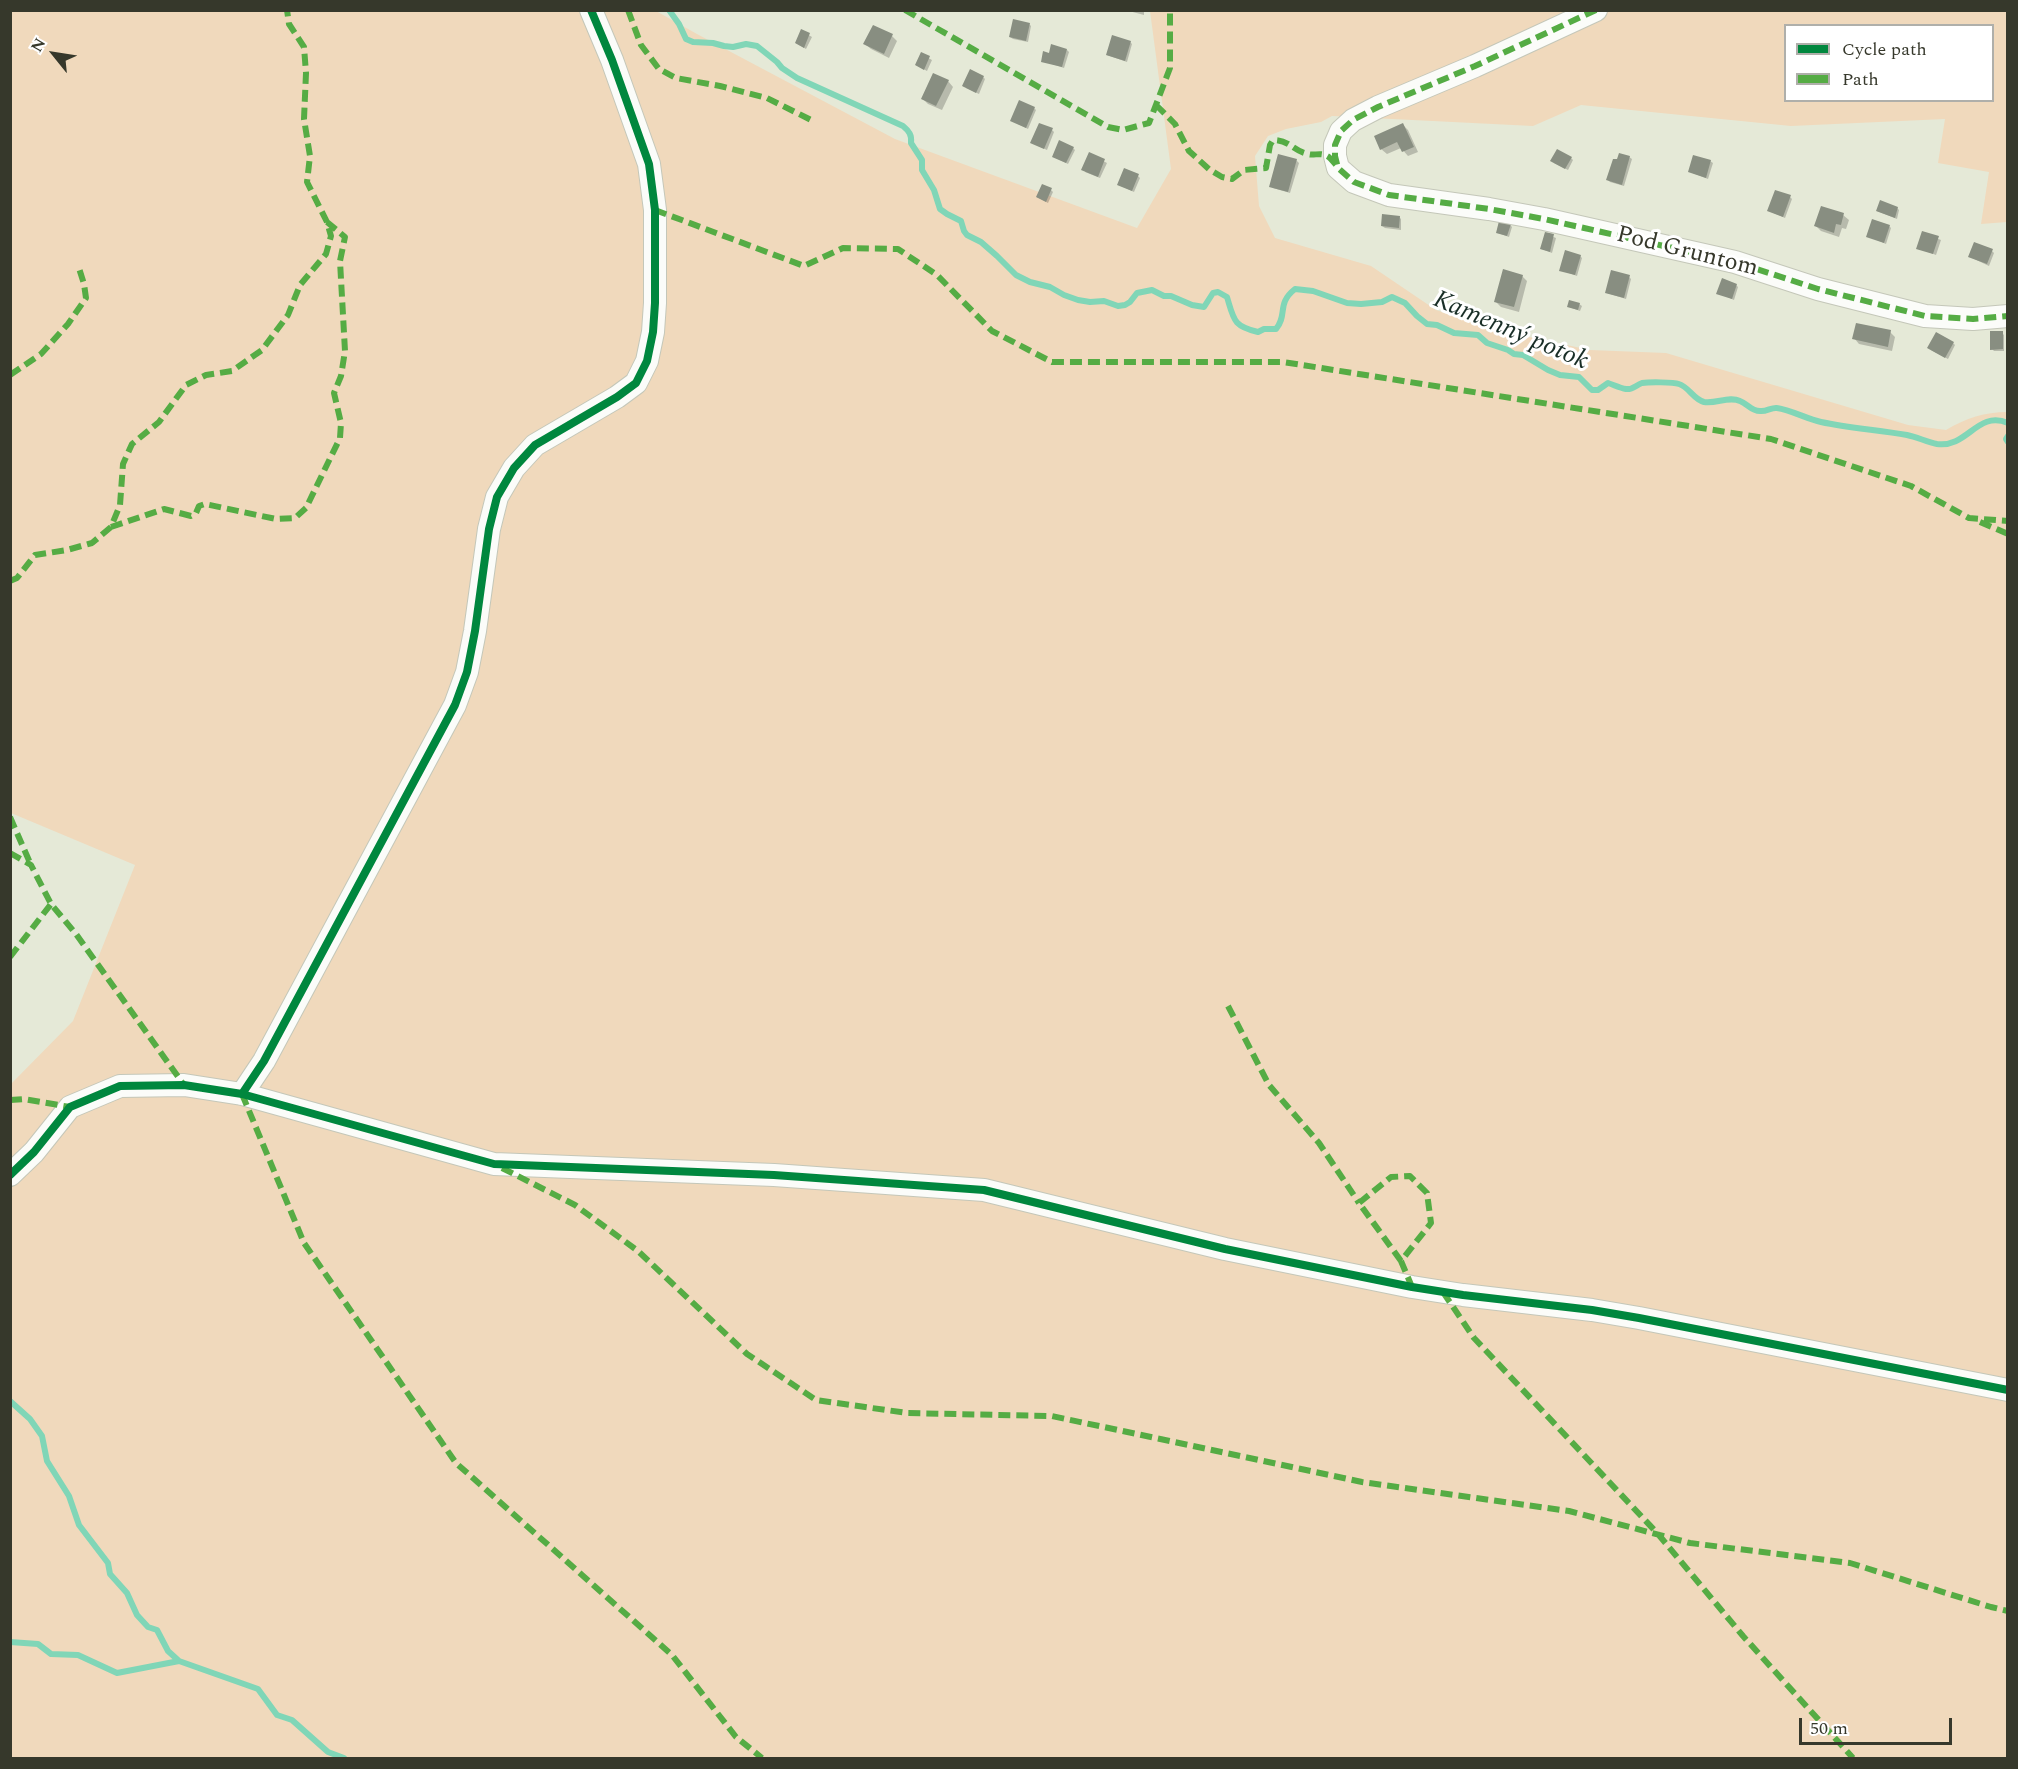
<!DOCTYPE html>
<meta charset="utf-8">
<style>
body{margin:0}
#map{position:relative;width:2018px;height:1769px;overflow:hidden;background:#e5e9d7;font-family:Spectral,serif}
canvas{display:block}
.frame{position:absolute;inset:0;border:12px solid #36382b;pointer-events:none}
.legend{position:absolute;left:1784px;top:24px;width:210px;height:78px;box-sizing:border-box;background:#fff;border:2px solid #afafaa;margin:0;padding:8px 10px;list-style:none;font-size:18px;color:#36382b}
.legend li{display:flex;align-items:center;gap:12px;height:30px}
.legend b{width:30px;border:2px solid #afafaa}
.north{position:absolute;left:24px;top:24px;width:60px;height:60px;-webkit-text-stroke:4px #fff;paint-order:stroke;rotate:300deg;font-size:16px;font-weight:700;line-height:24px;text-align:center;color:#36382b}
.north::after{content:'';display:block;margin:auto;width:21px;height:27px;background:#36382b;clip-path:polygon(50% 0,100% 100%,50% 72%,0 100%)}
.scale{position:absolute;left:1799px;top:1718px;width:153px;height:27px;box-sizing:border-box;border:3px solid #36382b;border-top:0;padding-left:8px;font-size:18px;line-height:21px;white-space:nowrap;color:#36382b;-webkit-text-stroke:4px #fff;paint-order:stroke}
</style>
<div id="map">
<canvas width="2018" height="1769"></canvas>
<div class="frame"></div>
<ul class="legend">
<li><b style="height:8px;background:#00873e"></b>Cycle path</li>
<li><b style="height:8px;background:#55ac44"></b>Path</li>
</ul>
<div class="north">N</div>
<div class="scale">50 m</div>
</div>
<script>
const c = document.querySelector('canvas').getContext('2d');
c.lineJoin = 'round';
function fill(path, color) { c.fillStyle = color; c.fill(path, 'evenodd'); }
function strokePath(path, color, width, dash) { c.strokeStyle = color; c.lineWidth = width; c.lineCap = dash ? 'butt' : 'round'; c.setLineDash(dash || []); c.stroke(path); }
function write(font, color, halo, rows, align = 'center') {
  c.font = font + ' Spectral,serif'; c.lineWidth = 6; c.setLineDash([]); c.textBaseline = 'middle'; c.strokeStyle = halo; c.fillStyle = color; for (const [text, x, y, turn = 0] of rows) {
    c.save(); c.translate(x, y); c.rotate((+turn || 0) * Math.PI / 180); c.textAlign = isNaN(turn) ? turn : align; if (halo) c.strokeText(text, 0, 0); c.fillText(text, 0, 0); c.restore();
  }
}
fill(new Path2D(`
 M11,11H656L697,34L895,139L1137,228L1171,169L1150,11H2007V222L1981,224L1989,172L1938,163L1945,119L1791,126L1581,105L1533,126L1332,116L1321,122L1286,129L1268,136L1255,156L1259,206L1275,238L1371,266L1436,310L1501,331L1590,350L1666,353L1908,425L1946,430C1966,418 1985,412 2007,412V1758H11V1084L73,1021L135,865L11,813ZM1786,26H1992V100H1786Z`), '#f0d9bc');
fill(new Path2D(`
 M1125,10H1144V15Z
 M1029,24L1031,26L1028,42L1013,39L1010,37Z
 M802,31L812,37L806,49L796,43Z
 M892,36L897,41L889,58L871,49L865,44Z
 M1130,42L1132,44L1127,62L1107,55Z
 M1067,50L1069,52L1064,68L1043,61L1050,54Z
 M921,54L932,60L927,71L916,65Z
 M983,77L985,79L979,94L966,88Z
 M948,81L953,87L942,110L928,104L923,99Z
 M1034,108L1036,110L1028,129L1012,121Z
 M1403,125L1408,130L1418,152L1408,156L1401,148L1387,154L1381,149Z
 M1052,130L1054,132L1047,150L1032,143Z
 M1073,148L1075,150L1068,164L1054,157Z
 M1090,154L1107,163L1100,178L1085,172Z
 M1629,157L1632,159L1624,186L1610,182L1608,180Z
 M1571,158L1573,160L1568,170L1554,163Z
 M1296,160L1299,163L1290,193L1273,188L1270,186Z
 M1710,161L1713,163L1708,179L1690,172Z
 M1138,176L1140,178L1134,192L1121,186Z
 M1051,190L1053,192L1048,203L1037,197Z
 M1790,197L1792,199L1785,218L1769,211Z
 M1897,208L1899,210L1897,219L1877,211Z
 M1843,215L1849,220L1846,229L1842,228L1839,237L1821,231L1816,226Z
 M1399,217L1401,219V230L1385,228L1382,226Z
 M1510,225L1512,227L1509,237L1498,233Z
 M1889,226L1891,228L1886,244L1868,236Z
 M1923,233L1941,240L1936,255L1918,248Z
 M1546,234L1556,238L1552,253L1542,249Z
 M1992,251L1994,253L1989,266L1970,257Z
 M1580,256L1582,258L1577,276L1561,270Z
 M1522,276L1527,281L1519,312L1501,307L1496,302Z
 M1629,277L1631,279L1626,299L1607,293Z
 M1736,285L1738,287L1734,300L1718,293Z
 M1579,304L1582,306L1580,311L1569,307Z
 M1890,332L1895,337L1892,351L1859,344L1854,338Z
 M2002,333L2004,335V351H1994L1992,349Z
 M1953,343L1955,345L1948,359L1931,350Z`), '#0003');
strokePath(new Path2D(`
 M669,10L679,24L686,39L693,42L713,43L724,46L733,47L746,44L757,46L777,62L782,68L797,78L903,126C909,131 912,135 911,143L922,160V170L934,190L940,209L947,214L961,221L964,231L967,235L981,242L997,256L1016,275L1030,282L1050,287L1064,295L1078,300L1090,302L1104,301L1118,306L1125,305L1130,302L1137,293L1152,290L1164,296H1171L1192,305L1204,307L1213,293L1218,292L1227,297C1234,320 1233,326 1258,332L1264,329H1276C1288,315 1276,304 1295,289L1313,291L1347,303L1361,304L1382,302L1392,297L1405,303L1417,316L1427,324L1437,325L1454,333L1478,335L1487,343L1508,350L1514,354L1523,355L1548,370L1560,375L1579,377L1592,390H1598L1608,383C1614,385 1620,388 1626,389C1633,390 1636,385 1642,383C1649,382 1673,382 1679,384C1689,387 1693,399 1704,402C1716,404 1729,396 1740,401C1748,404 1751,411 1760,411C1766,412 1772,407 1777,408C1791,410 1807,419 1821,422C1849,428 1878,430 1907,435C1917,437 1927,442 1937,444C1968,448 1977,410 2008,423
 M2008,436L2006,439L2008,442
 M10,1401L30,1419L42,1436L47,1461L69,1496L79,1525L108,1563L110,1574L127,1593L137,1615L148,1627L157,1630L168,1651L179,1661
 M10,1642L38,1644L51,1654L78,1655L117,1673L179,1661L258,1689L277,1715L292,1720L328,1752L344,1758`), '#80d6b7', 6);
fill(new Path2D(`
 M1013,19L1030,23L1026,41L1009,37Z
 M873,25L893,34L884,54L863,44Z
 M801,29L810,33L804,48L795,43Z
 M1112,35L1131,41L1125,61L1106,55Z
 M1051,44L1067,49L1062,67L1041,62L1043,51L1049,53Z
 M921,52L930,56L924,70L915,65Z
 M970,69L984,76L976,93L962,86Z
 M933,73L949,80L936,106L921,99Z
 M1019,100L1035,107L1026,128L1010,121Z
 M1039,123L1053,128L1044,149L1030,143Z
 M1403,123L1414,147L1402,152L1397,142L1380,150L1374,136Z
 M1059,140L1074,147L1066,163L1052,157Z
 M1557,149L1572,157L1565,169L1550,161Z
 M1089,152L1105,159L1098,177L1081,170Z
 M1619,153L1630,156L1622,185L1606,180L1613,159H1617Z
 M1278,154L1297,159L1288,192L1269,187Z
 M1693,155L1711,160L1706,178L1688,172Z
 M1124,168L1139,174L1132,191L1117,185Z
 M1042,184L1052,188L1046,202L1036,197Z
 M1775,190L1791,195L1783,217L1767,211Z
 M1880,200L1898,207L1895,218L1876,211Z
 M1821,206L1844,213L1841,225L1836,224L1834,233L1814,226Z
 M1382,214L1400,216L1399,228L1381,226Z
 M1872,219L1890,225L1884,243L1866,237Z
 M1499,221L1511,224L1507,236L1496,233Z
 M1922,231L1939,236L1933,254L1916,249Z
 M1545,232L1554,234L1550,252L1540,249Z
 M1974,242L1993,249L1987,264L1968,257Z
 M1565,250L1581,255L1575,275L1559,271Z
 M1503,269L1523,275L1514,307L1494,302Z
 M1611,270L1630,275L1624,298L1605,293Z
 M1722,278L1737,284L1732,299L1716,294Z
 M1569,300L1580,303L1578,310L1567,307Z
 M1856,323L1891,330L1888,347L1852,339Z
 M1990,331H2003V349L1990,350Z
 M1936,332L1954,342L1945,358L1927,348Z`), '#888e81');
const minor = new Path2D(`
 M1596,10L1475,66L1378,107L1353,120L1341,131L1335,145V156L1338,168L1354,182L1389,195L1489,209L1544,219L1735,262L1818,289L1925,316L1973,319L2008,316
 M242,1094L264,1061L455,705L467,672L475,631L489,529L497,497L514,468L535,445L617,397L636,383L647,361L653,332L655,303V210L649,164L612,60L591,10
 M10,1175L34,1152L70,1107L120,1086L184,1085L242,1094L494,1164L774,1175L984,1190L1225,1249L1412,1287L1463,1295L1592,1310L1639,1318L2008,1390`);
strokePath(minor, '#c4c7b9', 24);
strokePath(minor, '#fbfcf9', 22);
strokePath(new Path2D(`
 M628,10L641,45L659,69L676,78L720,86L767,98L815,122
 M905,10L1108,127L1123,130L1149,123L1170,68V10
 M1596,10L1475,66L1378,107L1353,120L1341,131L1335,145V156L1338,168L1354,182L1389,195L1489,209L1544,219L1735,262L1818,289L1925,316L1973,319L2008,316
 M1156,105L1175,124L1189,151L1210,170L1222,177L1232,179L1244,170L1266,168L1270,145L1273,140C1290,140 1293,151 1308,154C1314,156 1320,152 1327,156C1331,158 1334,163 1337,166
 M655,210L804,266L843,248L898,249L937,275L992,331L1052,362H1283L1771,439L1911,486L1969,518L2008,521
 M10,375L41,354L68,324L86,298L84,284L78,265
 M1980,522L2008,534
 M111,527L164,509L191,516L196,513L199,506L205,504L276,519L295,518L306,508L340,438L341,423L334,393L341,376L345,351L340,261L345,237L327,222
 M10,581L17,578L35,555L67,550L92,543L111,527L120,505L123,464L132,444L159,422L186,385L206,375L232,371L262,350L288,315L300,285L326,254L331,236L327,222L307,182L310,156L304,119L306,73L304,47L289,24L287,10
 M10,817L31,865
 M10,853L31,865L51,904L76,934L184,1085
 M10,957L51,904
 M1228,1006L1269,1085L1319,1143L1359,1203
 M242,1094L304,1243L456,1463L672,1655L736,1737L762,1758
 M10,1100L24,1099L70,1107
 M502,1168L575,1205L638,1251L747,1354L816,1400L907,1413L1052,1416L1362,1482L1569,1511L1690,1543L1850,1563L1991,1607L2008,1611
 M1401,1261L1359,1203L1391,1177L1410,1176L1427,1193L1431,1223L1401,1261L1412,1287
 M1443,1292L1474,1338L1658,1534L1743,1636L1853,1758`), '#55ac44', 6, [12, 6]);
strokePath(new Path2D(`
 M242,1094L264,1061L455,705L467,672L475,631L489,529L497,497L514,468L535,445L617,397L636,383L647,361L653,332L655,303V210L649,164L612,60L591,10
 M10,1175L34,1152L70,1107L120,1086L184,1085L242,1094L494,1164L774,1175L984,1190L1225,1249L1412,1287L1463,1295L1592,1310L1639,1318L2008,1390`), '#00873e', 8);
write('24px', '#36382b', '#fff', [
 ["Pod Gruntom",1687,253,14]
]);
write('italic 26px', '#192e27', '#fff', [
 ["Kamenný potok",1510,332,23]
]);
</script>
